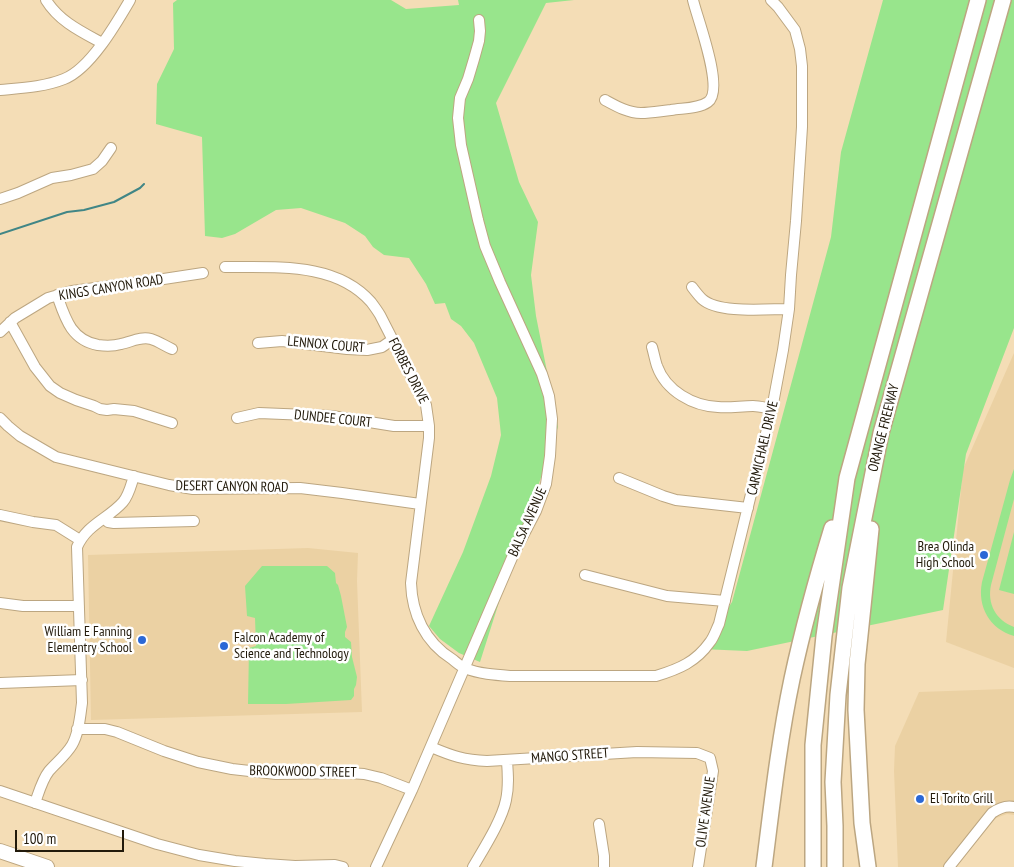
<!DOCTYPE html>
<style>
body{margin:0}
#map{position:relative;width:1014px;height:867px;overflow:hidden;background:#f4ddb6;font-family:"PT Sans Narrow",sans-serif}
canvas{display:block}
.scale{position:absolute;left:15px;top:830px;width:109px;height:22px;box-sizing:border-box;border:2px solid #221a0b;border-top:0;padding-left:6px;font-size:15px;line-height:18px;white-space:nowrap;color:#221a0b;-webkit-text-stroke:4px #fff;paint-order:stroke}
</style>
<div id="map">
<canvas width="1014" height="867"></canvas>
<div class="scale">100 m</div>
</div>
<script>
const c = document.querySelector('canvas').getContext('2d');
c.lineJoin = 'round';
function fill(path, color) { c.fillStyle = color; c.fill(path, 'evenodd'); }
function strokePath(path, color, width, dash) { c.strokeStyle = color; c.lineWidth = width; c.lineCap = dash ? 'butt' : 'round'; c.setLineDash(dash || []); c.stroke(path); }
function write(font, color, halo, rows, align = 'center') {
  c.font = font + ' "PT Sans Narrow",sans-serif'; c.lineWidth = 5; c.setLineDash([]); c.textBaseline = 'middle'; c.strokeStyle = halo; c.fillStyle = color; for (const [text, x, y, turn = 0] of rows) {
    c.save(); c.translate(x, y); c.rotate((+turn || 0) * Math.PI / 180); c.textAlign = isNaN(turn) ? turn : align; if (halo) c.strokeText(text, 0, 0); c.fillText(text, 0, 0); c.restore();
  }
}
fill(new Path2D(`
 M1014,353V668L946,642L963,469Z
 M308,548L358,553L357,581L362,712L91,720L88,555Z
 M1006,689H1014V815L1007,814L996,818L977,836L954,867H898L894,771L895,746L919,692Z`), '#ebd1a3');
fill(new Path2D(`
 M177,0H391L406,9L459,5L458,0H574L546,3L496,103L519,182L538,222L531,275L536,316L558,427L500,599L480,662L459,653L440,639L429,626L463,552L491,476L501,435L497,398L474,343L461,326L451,319L445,303L435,304L426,284L409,258L384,255L373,247L365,236L345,223L301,208L276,210L235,234L222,238L205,236L202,137L156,124L157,84L174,49L173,3Z
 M883,0H1014V328L966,454L943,610L747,651L701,649L732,602L831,237L841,152Z
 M1014,469V499L991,585C987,604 996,620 1014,627V636C990,629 977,607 982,582L1010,480Z
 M1014,532V594L999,590Z
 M262,566H327L335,573L336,583L338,585L341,596L347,627L345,632V637L351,642L352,657L357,677L356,685L354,689V696L351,700L286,704H248L249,648L256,646L255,618L247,616L245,586Z`), '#98e58c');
strokePath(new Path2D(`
 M0,234L67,212L84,210L114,202L140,188L144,184`), '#408686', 2);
const minor = new Path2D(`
 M46,0C59,21 80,31 102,43
 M0,90C21,88 44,87 64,79C90,69 116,24 130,0
 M605,100C616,106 628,113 641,113C651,113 661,111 671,110C683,108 698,109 708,102C725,90 697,18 693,0
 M0,199L18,193L52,178L71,175L93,169L102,161L111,148
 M225,267C274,268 335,261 371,302C374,306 377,310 380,315L426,405L429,426V438L411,583C412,614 425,642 452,659C456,662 460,666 465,668C479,674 496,675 511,676H656C679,669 696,662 710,642C714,637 716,630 719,624L772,409L783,350L789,309L791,275L796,221L802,127V66L800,49L795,30L778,7L771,0
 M692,287C695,291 699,296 702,299C719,314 766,309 789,309
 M57,295C65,318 71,340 98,345C106,346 114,346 121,344C131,342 141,336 151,339C158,341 165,346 172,349
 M10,322L35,367L50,386L60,393L76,400L94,406L100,409L107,410L114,409L134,411L172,423
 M0,332L15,318L48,298L72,291L157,280L203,273
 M258,343L282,341L347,349L367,350L382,347L392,340
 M652,347C654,354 655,360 657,366C666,391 693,406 718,407C730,408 741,406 753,406C759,406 766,408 772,409
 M0,418L8,426L20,436L56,457L169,485L193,489L300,488L342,493L420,504
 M237,418L259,413L332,416L394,426H429
 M619,478L663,496L676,500L748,508
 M0,515L33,522L56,525L80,540
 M104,518L108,522L114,523L194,521
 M585,575L667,596L725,601
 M0,603L23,606H79
 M0,683L82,680
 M77,729H105L117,732L164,751L198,762L232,769L276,774L349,773L364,774L381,778L412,790
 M431,747C452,756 464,760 487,761L637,752L697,753L710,758L713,771L698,867
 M0,791L157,844L199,855L235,861L265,864L295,866L335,865L343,867
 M35,803C39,792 42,780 49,771C57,762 66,755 72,745C79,733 80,717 82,703L77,547C87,524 108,519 123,502C129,495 131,485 134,476
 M599,824L604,856V867
 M376,867L412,790L514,553L536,511L546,484L550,456L552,419L549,396L542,374L500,282L485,246L478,220L461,145L458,118L460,98L468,79L474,59L479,41L480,31L479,20
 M473,867C484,848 502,820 506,800C509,787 508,774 507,761
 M949,867L992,813C999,808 1006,805 1014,807`);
const major = new Path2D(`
 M0,851L47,867`);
const highway = new Path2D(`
 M764,867C772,804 779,741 792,679C803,628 817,577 832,528
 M813,867V745L824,636L847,478L978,0
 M835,867V826L833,782L838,695L850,588L881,433L1003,0
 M868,867L862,823L856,710L857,664L871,529`);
strokePath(minor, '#bca681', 12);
strokePath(major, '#bca681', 16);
strokePath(highway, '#bca681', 18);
strokePath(minor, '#fff', 10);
strokePath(major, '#fff', 14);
strokePath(highway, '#fff', 15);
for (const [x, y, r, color] of [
 [984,555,5,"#2b68d6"],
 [142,640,5,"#2b68d6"],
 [224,646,5,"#2b68d6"],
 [920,799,5,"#2b68d6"]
]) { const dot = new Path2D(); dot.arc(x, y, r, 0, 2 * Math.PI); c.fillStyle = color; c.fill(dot); strokePath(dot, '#fff', 2); }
write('14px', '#221a0b', '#fff', [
 ["KINGS CANYON ROAD",111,288,-9],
 ["LENNOX COURT",326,345,5],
 ["FORBES DRIVE",408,371,63],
 ["DUNDEE COURT",333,419,6],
 ["ORANGE FREEWAY",884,428,-76],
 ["CARMICHAEL DRIVE",763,448,-77],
 ["DESERT CANYON ROAD",232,487,1],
 ["BALSA AVENUE",528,522,-66],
 ["MANGO STREET",570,756,-4],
 ["BROOKWOOD STREET",303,772,1],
 ["OLIVE AVENUE",706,812,-82]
]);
write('14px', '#221a0b', '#fff', [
 ["Brea Olinda",974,547],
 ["High School",974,563],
 ["William E Fanning",132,632],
 ["Elementry School",132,648],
 ["Falcon Academy of",234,638,"left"],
 ["Science and Technology",234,654,"left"],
 ["El Torito Grill",930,799,"left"]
], 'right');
</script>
